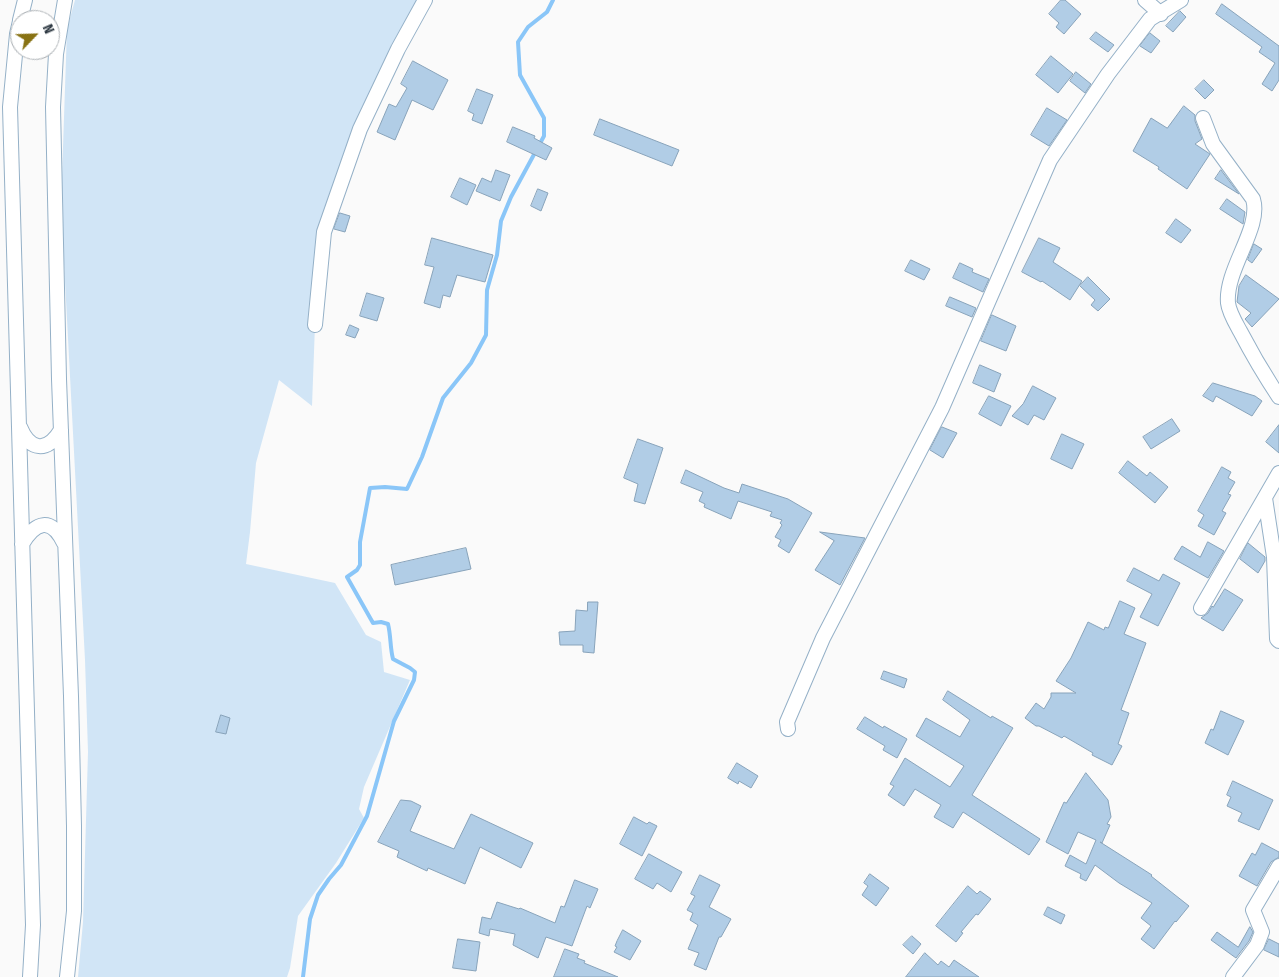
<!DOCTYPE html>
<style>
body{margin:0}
#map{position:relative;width:1279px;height:977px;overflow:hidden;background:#fafafa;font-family:"Fira Sans Condensed",sans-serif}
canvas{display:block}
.north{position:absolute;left:10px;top:10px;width:50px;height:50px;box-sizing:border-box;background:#fff;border:1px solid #abb0b4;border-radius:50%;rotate:66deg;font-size:14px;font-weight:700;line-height:20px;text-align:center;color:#2e3943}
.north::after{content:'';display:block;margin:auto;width:18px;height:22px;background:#887213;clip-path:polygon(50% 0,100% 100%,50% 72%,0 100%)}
</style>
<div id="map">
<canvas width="1279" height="977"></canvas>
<div class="north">N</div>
</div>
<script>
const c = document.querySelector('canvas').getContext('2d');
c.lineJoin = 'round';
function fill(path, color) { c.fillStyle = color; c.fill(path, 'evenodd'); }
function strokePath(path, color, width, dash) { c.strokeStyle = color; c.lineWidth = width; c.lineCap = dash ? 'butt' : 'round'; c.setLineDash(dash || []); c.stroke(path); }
fill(new Path2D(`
 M75,0H425L398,49L324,232L315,325L312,406L279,380L256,463L250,532L246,564L335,583L366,635L381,642L384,672L410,680L364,787L359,809L364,818L336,863L298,916L290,968L287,977H78L83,922L88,752L85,660L61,206L67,29Z`), '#d1e5f6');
strokePath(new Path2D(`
 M303,977L310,919L318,895L329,879L341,865L367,816L394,721L414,680L415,672L410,668L393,659C390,648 391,636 388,624L381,622L373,623L347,577L357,570L360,565V542L370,488L385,487L407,489L422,457L443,398L471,363L486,335L487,290L497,255L501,221L511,197L544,136V118L520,75L518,42L528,27L547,12L553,0`), '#8ac6f8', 4);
const building = new Path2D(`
 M1061,0H1065L1081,14L1064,34L1056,27L1059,23L1049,14Z
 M1222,4L1279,46V80L1272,91L1262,84L1275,63L1259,52L1262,47L1216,14Z
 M1180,11L1186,17L1173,32L1166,26Z
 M1096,32L1114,45L1108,52L1090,39Z
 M1150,33L1160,41L1151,53L1140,46Z
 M1051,56L1073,74L1058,93L1036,75Z
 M413,61L448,80L433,110L412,100L395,140L377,132L389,104L396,107L407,88L401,84Z
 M1076,72L1091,84L1085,93L1070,81Z
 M1204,80L1214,90L1205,99L1195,89Z
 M477,89L493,95L482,124L472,120L474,114L468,111Z
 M1184,106L1195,115V121L1202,139L1195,144L1210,154L1187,189L1158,169L1159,167L1133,151L1151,118L1167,128Z
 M1047,108L1067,120L1049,146L1031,135Z
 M600,119L679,150L672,166L594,135Z
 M513,127L535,136L534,138L552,148L546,160L507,142Z
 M496,170L510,175L500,201L476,191L482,178L491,182Z
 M1221,170L1239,194L1215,179Z
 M460,178L476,185L467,205L451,197Z
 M538,189L548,193L541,211L531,206Z
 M1227,199L1245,212L1243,224L1220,209Z
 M340,213L350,216L345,232L334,229Z
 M1176,219L1191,230L1181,243L1166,233Z
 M432,238L493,255L485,282L457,275L450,297L443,295L440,308L424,303L434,267L425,265Z
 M1039,238L1060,248L1053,262L1082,281L1070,300L1042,281L1041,282L1022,272Z
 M1254,244L1262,249L1252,263L1248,260Z
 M911,260L930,269L924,280L905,271Z
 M960,263L973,269L972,272L989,279L983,292L953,278Z
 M1246,275L1279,299L1252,327L1245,319L1251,313L1237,302L1239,286Z
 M1088,277L1110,299L1098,311L1091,305L1095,300L1080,286Z
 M367,293L384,298L377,321L360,316Z
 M950,297L976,308L972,317L946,306Z
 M992,315L1016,326L1006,351L981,341Z
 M350,325L359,329L355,338L346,335Z
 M980,365L1001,374L994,392L973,383Z
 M1213,383L1255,396L1262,401L1252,416L1216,396L1213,402L1203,396Z
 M1033,386L1056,398L1044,420L1034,415L1028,425L1012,416L1023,404Z
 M989,396L1011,406L1001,426L979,414Z
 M1172,419L1180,431L1151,449L1143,437Z
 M1279,425V453L1266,442Z
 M942,427L957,433L943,458L930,450Z
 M1062,434L1084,444L1072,469L1051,459Z
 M638,439L663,448L645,504L634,501L638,484L624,478Z
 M1128,461L1147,476L1150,472L1168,487L1155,503L1119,473Z
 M1222,467L1231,472L1228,478L1235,482L1228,494L1231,495L1222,511L1226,513L1214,535L1198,526L1204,515L1198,511Z
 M686,470L724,488L739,493L742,484L788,499L812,513L789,553L778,546L781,540L775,537L782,525L780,523L782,520L770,516L772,512L738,501L731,519L704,507L705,504L699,501L703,492L681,483Z
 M820,532L865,538L840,585L815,570L834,541Z
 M1208,542L1224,551L1208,578L1174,559L1182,546L1200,557Z
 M1248,543L1265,557V561L1258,573L1240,559Z
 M466,548L471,569L395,585L391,565Z
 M1134,568L1159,581L1163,574L1180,583L1158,626L1140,617L1152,594L1127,581Z
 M1225,589L1243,600L1223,631L1201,618L1208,613L1212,606L1213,607Z
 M1120,601L1135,608L1124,634L1146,643L1121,710L1129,713L1118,744L1122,746L1112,765L1092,755L1093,753L1064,736L1062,738L1039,726H1036L1025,718L1036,703L1044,709L1051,697V693H1076L1056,681L1071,658L1088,622L1104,630L1105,627L1108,628Z
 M588,602H598L594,653L583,652V645H560L559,632L575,631L576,610L587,611Z
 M884,671L907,679L904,688L881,679Z
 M948,691L991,718L992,716L1013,728L972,795L1040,839L1029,855L963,812L953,828L934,817L941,805L915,789L904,806L888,795L894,786L890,784L905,758L950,787L964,766L916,736L926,718L960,737L970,720L943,700Z
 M1221,711L1244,721L1228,755L1205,743L1211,729L1213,730Z
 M221,715L230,718L226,734L216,732Z
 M865,717L883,728L884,726L907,739L897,758L883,750L885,746L857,729Z
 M737,763L758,776L751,788L739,781L738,784L728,778Z
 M1086,773L1108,800L1111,817L1107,824L1110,825L1102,843L1100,842L1152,875L1151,876L1189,906L1176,922L1175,921L1154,949L1141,939L1151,926L1141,918L1152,903L1119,883L1095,865L1086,881L1080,878L1081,874L1065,866L1070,855L1086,864L1096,840L1078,832L1068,854L1046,842L1064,802L1066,803Z
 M1233,781L1273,800L1259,830L1238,821L1242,813L1227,806L1231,797L1227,795Z
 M401,800L411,801L421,806L410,831L454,849L471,814L533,843L521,868L480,847L465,884L428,868L427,871L397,857L399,851L378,842Z
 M634,817L647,824L649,822L657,826L642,856L620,844Z
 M1262,843L1279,852V857L1271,862L1257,886L1239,876L1252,853L1255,855Z
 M649,854L682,872L671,892L657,883L653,889L635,879Z
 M870,874L889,888L876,906L862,895L868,886L864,883Z
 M700,875L720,885L709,907L731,919L721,937H719L706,970L694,965L699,953L688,949L698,925L690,920L693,913L687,910L695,896L691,894Z
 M575,880L598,889L590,908L587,906L572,946L546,937L538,958L513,945L515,934L490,929L489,936L479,933L482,917L491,919L497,902L519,909L520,908L555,923L561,906L564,907Z
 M968,886L977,894L980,891L991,899L978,915L976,914L961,932L963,933L956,942L936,926Z
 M1048,907L1065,915L1061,924L1044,915Z
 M1250,927L1253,932L1249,941L1236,958L1211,940L1217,932L1238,947Z
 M623,930L641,941L630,960L614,952L617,947L615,946L617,941Z
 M912,936L921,944L913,954L903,945Z
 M458,939L480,942L476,971L453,968Z
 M1269,939L1279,944V957L1264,950Z
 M565,949L579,954L577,958L585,961L584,963L618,977H554Z
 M925,953L938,965L941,961L949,967L954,960L979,977H906Z`);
fill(building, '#b1cde6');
strokePath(building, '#88a3ba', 1);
const minor = new Path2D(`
 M65,0L56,54L53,107L59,379L71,696L74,826V911L67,977
 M1145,0L1161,14
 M20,20L25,0
 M20,21L17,34L10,107L33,925L30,977
 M1203,118L1213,144L1253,199C1262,228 1225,269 1228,303C1229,312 1235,322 1240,331C1252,354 1265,376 1279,397
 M315,325L324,232L360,129L398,49L425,0
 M20,427C30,451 47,453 61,430
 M1265,498L1274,557L1277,639L1279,641
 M22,544C36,521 51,517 64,543
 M1201,608L1279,473
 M788,729L787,722L823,638L942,408L1050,160L1108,74L1150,19L1181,0
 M1233,977L1257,945L1262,932L1253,910L1279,866`);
strokePath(minor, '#94b0c7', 16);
strokePath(minor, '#fff', 14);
</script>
